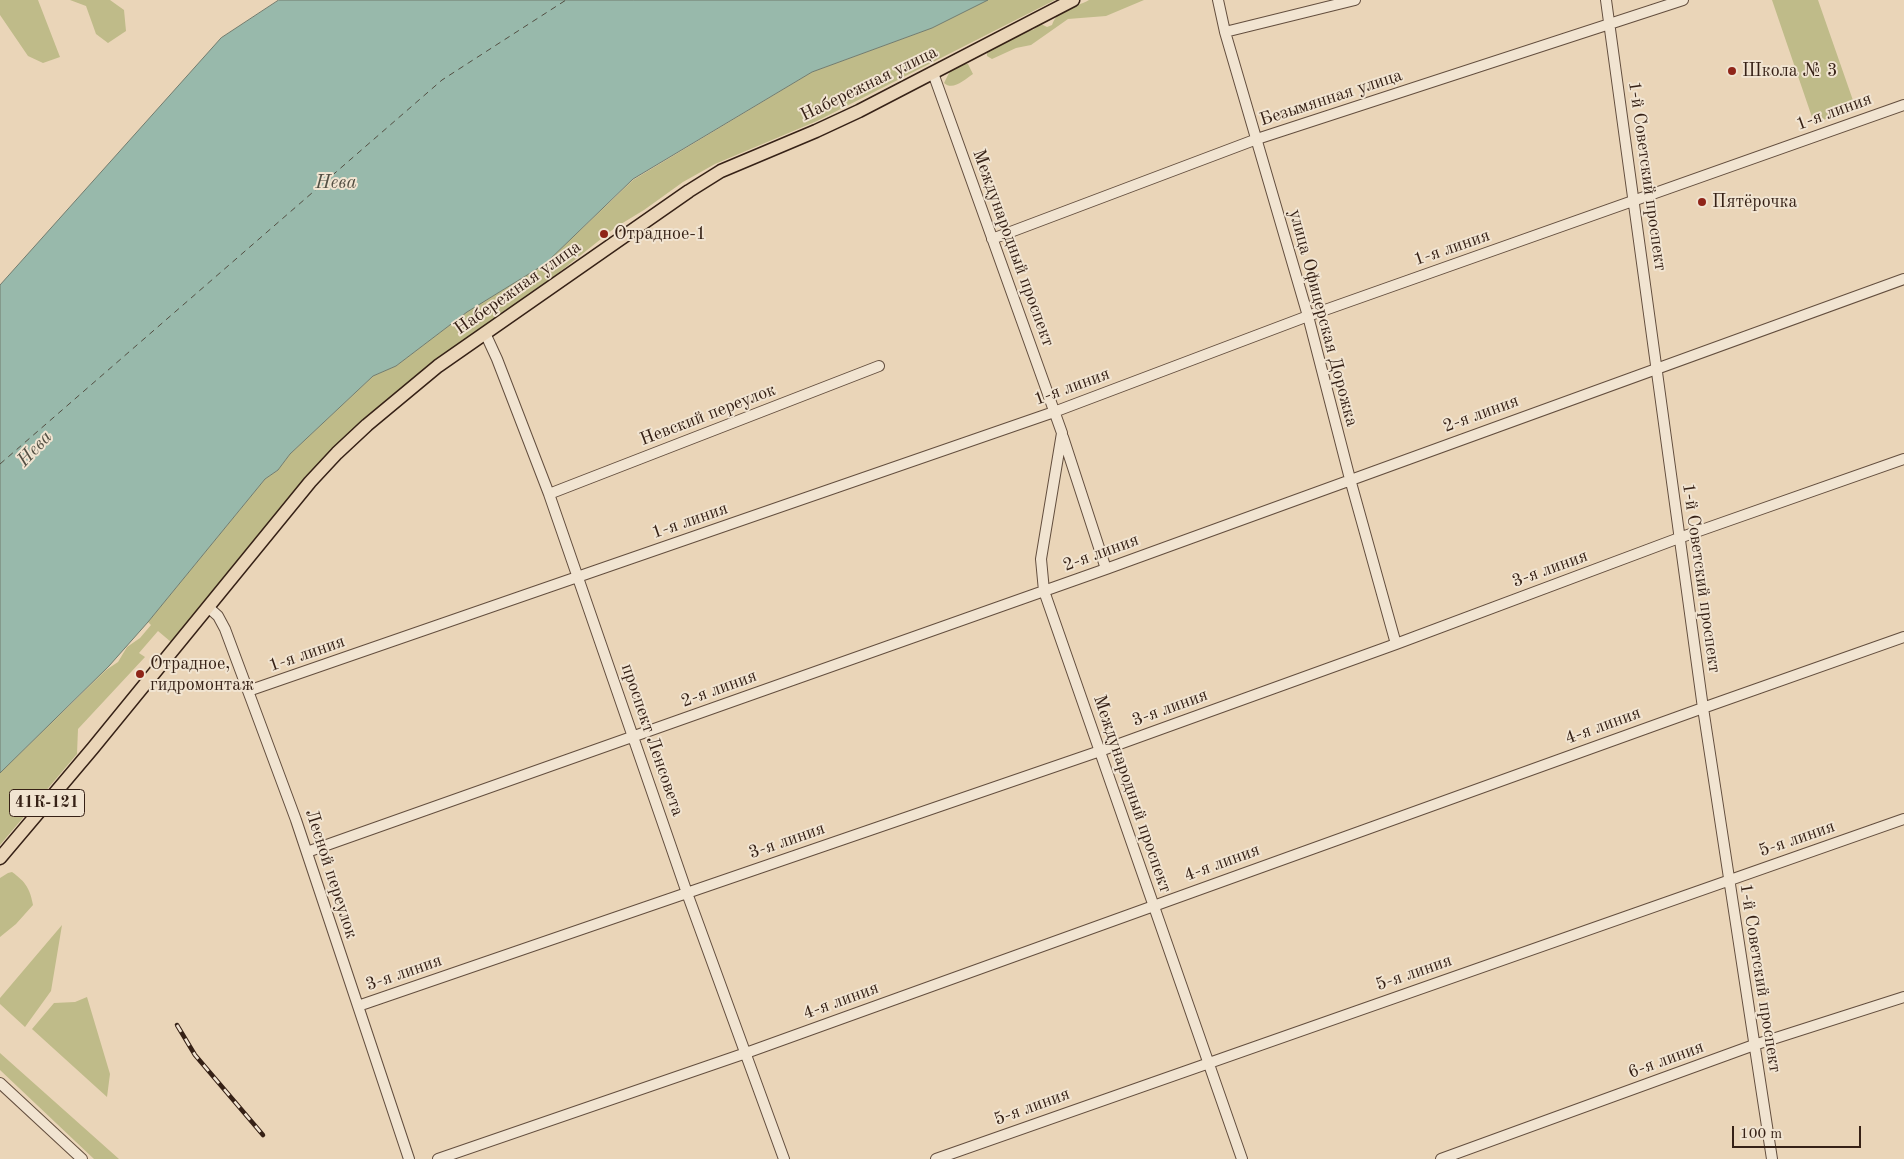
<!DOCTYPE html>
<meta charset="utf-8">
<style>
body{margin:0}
#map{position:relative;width:1904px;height:1159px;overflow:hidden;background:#ead5b8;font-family:"Old Standard TT",serif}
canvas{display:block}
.scale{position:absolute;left:1732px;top:1126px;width:129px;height:22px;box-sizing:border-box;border:2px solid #362116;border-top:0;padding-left:6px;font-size:15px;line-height:18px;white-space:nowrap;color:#362116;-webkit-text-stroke:4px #f1e4d1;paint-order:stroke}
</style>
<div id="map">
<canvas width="1904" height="1159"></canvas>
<div class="scale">100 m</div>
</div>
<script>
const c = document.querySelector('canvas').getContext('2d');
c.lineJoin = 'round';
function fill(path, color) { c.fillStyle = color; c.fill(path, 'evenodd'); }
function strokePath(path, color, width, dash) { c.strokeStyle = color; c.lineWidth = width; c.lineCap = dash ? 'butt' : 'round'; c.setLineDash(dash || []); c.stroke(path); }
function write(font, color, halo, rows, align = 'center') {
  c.font = font + ' "Old Standard TT",serif'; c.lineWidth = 4; c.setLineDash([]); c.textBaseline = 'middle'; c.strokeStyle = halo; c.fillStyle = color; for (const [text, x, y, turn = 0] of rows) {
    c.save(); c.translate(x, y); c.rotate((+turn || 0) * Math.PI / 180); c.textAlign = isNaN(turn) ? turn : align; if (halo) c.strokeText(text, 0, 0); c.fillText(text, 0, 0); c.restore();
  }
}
fill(new Path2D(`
 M0,0H38L60,57L43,63L28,56L0,15Z
 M70,0H110L124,10L126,31L108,43L96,34L86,6Z
 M988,0H1055L817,121L715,164L683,182L644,210L616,227L547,282L434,361L362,420L305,477L177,636L171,642L158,631L139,653L145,657L78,729L77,754L0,845V773L106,670L118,662L127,647L140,638L151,625L148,622L265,479L278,470L290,454L373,376L396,366L467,312L545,264L633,180L812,72L932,28Z
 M1089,0H1144L1106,16L1068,19L1031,45L1016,48L992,59L987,56V52L1025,31L1033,30L1041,24L1047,27L1052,25C1058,8 1075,8 1089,0Z
 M1772,0H1818L1856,109L1814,123Z
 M963,64H968L973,74C964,80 953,91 944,83L951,69Z
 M12,872C26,882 30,889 33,905L16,924L0,937V878L8,873Z
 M62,925L51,991L25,1027L0,1004V998Z
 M87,997L110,1074L107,1097L32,1029L54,1003L75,1002Z
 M0,1053L119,1159H94L0,1070Z`), '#bfbb89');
const water = new Path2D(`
 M279,0H988L932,28L812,72L633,179L545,264L467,312L396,366L373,376L290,454L278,470L265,479L148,622L109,666L0,773V285L221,38Z`);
fill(water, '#98b9ab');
strokePath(water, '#717c6f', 1);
strokePath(new Path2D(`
 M0,464L442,80L566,0`), '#534f43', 1, [6, 5]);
const minor = new Path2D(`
 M1218,0L1225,32L1308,316L1350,479L1396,644
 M1606,0L1703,708L1772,1159
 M1225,32L1355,0
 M933,73L1062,433L1041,559L1044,591L1242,1159
 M992,239L1257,139L1683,0
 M485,333L497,359L549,494L687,893L784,1159
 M1063,437L1106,569
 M549,494L879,366
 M208,607L218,616L225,629L296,820L409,1159
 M248,691L1054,412L1308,316L1904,105
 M307,852L1106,569L1904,279
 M358,1006L1100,751L1396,644L1679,538L1904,459
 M0,1083L82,1159
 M438,1159L746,1053L1700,709L1904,637
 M936,1159L1904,819
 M1441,1159L1754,1045L1904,997`);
const major = new Path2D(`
 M0,858L93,748L310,482L337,453L367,425L438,366L689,191L721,171L816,131L859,111L1073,0`);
strokePath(minor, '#634e3e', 12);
strokePath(major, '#362116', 15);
strokePath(minor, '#f1e4d1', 10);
strokePath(major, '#ead5b8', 12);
const rail = new Path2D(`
 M177,1025L195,1055L263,1135`);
strokePath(rail, '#362116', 4.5);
strokePath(rail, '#f1e4d1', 2.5, [8]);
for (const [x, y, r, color] of [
 [1732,71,5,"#8f2418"],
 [1702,202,5,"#8f2418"],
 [604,234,5,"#8f2418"],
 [140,674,5,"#8f2418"]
]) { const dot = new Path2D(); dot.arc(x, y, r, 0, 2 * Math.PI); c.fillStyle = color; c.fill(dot); strokePath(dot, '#f1e4d1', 2); }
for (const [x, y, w] of [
 [47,803,75]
]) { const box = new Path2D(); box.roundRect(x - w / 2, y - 13.5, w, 27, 4); c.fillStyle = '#f1e4d1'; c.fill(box); strokePath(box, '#362116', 1); }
write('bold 16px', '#362116', null, [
 ["41К-121",47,803]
]);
write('18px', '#362116', '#f1e4d1', [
 ["Школа № 3",1742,71],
 ["Пятёрочка",1712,202],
 ["Отрадное-1",614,234],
 ["Отрадное,",150,664],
 ["гидромонтаж",150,685]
], 'left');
write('18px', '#362116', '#f1e4d1', [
 ["Набережная улица",869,84,-26],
 ["Безымянная улица",1331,98,-18],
 ["1-я линия",1834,112,-20],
 ["1-й Советский проспект",1647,176,82],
 ["Международный проспект",1013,248,70],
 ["1-я линия",1452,248,-19],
 ["Набережная улица",518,288,-35],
 ["улица Офицерская Дорожка",1323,318,75],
 ["1-я линия",1072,387,-20],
 ["2-я линия",1481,414,-20],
 ["Невский переулок",708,415,-21],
 ["1-я линия",690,521,-19],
 ["2-я линия",1101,553,-20],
 ["3-я линия",1550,569,-20],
 ["1-й Советский проспект",1701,578,82],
 ["1-я линия",307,654,-19],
 ["2-я линия",719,689,-20],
 ["3-я линия",1170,708,-20],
 ["4-я линия",1603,726,-20],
 ["проспект Ленсовета",652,740,71],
 ["Международный проспект",1132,794,71],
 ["5-я линия",1797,839,-19],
 ["3-я линия",787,841,-19],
 ["4-я линия",1222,863,-20],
 ["Лесной переулок",331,874,72],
 ["3-я линия",404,973,-19],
 ["5-я линия",1414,973,-19],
 ["1-й Советский проспект",1760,978,81],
 ["4-я линия",841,1001,-20],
 ["6-я линия",1666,1060,-20],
 ["5-я линия",1032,1107,-20]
]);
write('italic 19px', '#534f43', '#f1e4d1', [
 ["Нева",336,183],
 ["Нева",35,449,-47]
]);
</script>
